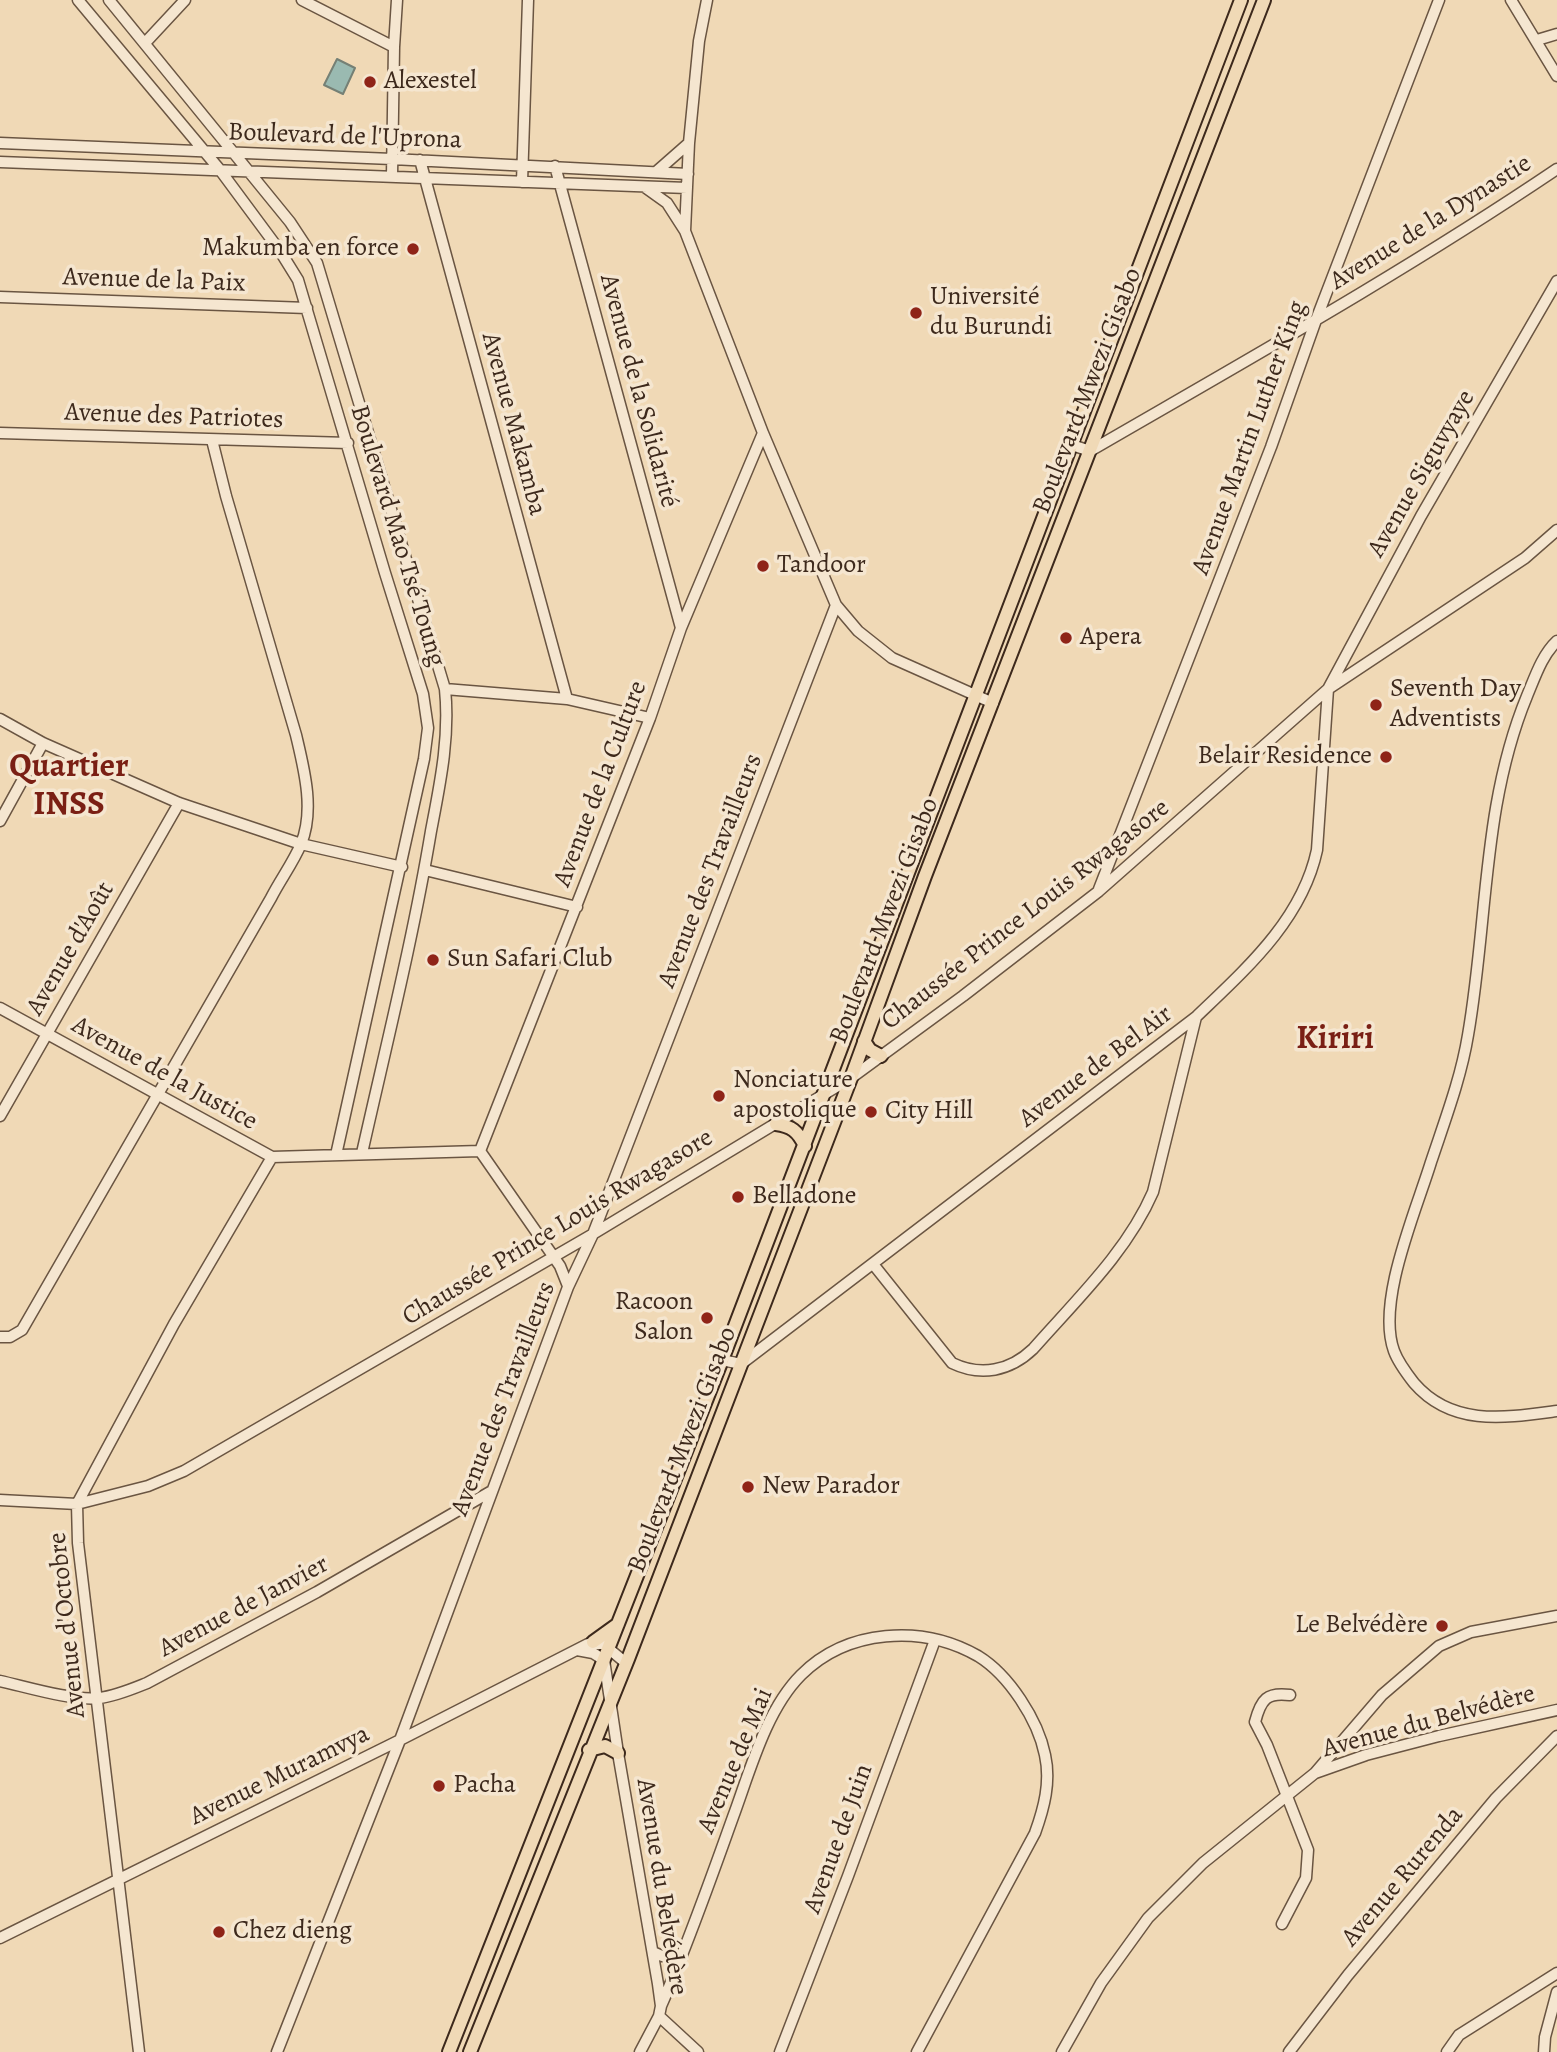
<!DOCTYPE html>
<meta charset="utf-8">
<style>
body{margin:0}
canvas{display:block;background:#f0d9b6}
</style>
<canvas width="1557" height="2052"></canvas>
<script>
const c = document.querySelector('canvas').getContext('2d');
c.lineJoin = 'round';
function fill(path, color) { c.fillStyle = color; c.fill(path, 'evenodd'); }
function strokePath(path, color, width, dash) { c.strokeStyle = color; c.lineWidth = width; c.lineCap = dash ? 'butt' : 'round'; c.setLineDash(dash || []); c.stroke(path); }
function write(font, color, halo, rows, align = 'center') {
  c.font = font + ' Alegreya,serif'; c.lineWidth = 7; c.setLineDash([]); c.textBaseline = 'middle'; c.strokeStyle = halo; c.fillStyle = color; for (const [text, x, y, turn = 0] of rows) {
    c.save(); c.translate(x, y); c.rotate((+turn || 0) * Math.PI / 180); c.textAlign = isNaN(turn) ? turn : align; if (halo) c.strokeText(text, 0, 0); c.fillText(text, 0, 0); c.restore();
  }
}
const water = new Path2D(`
 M337,59L355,68L343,94L324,85Z`);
fill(water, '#9abab1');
strokePath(water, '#758075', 2);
const minor = new Path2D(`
 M78,0L220,170L280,251L298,280L385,573L423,694L428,728L424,759L336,1155
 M109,0L290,222L317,263L445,689C450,737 440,784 431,831C413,939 386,1046 362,1153
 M302,0L394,47
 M707,0L699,41L689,143L685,231L763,433L836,605L858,631L892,658L993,703
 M1511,0L1557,76
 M1537,40L1557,34
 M145,43L185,0
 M0,143L392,159L688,174
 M420,160L567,699
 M0,162L687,188
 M555,166L681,628
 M656,172L689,143
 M392,176L394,47L397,0
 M522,182L528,0
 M646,188L667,203L685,231
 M0,297L307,308
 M0,433L348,443
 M1072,445L1090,451C1247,360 1406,271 1557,169
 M1557,641C1542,655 1535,677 1527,696C1482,805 1488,921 1468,1035C1461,1078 1445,1120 1431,1162C1416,1211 1376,1302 1394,1351C1398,1362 1407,1374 1414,1383C1452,1427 1505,1418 1557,1411
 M445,689L567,699L650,718
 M0,719L43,743L179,803L301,844L402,867
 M0,821L43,743
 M425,870L577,907
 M1099,889L1271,447L1316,320L1439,0
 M0,1008L272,1157
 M0,1116L179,803
 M480,1151L650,718L681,628L763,433
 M272,1157L480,1151L560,1266L568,1286
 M873,1264L952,1363C981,1377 1010,1371 1033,1349C1076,1300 1127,1252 1153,1192L1196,1017
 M0,1337H10L22,1330L271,898C280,880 293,863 301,844C315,810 304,769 296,735L226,496L212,440
 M722,1360L741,1364L1196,1017C1246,969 1302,920 1317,850L1328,689L1421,516L1557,281
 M0,1500L77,1504L148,1486L184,1471L593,1234L851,1078L963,996L1099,891L1328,689L1525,558L1557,530
 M577,1650L593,1653L604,1660L618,1753L658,1984L661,2006L659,2016L698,2052
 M0,1681C27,1687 72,1701 99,1698C116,1696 132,1689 147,1683L317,1592L490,1492
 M1315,1773L1382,1695L1439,1646L1471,1632L1557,1616
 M1282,1924L1306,1878L1308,1850L1267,1745L1255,1722C1261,1699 1267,1692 1290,1695
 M0,1938L400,1740L588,1644H603L626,1663
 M653,1952L662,1956L682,1957
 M661,2006C688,1944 710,1881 733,1817C750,1771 766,1710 801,1675C847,1629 922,1624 978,1656C1009,1675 1038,1720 1045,1755C1051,1782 1044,1808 1035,1833L917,2052
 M139,2052L78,1543L77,1504L174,1324L272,1157
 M277,2052L400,1740L568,1287L593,1234L836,605
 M640,2052L659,2016
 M780,2052L848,1876L935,1640
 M1062,2052L1101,1983L1148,1918L1203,1863L1315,1773L1366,1755L1439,1736L1557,1710
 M1289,2052L1348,1975L1496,1798L1557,1736
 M1447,2052L1459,2035L1557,1973
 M1544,2052L1545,2037L1557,1992`);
const major = new Path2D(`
 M864,1041L870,1050L881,1056
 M776,1124C791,1126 798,1131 805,1146
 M593,1642L618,1624
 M589,1750L605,1746L618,1753
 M449,2052L722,1360L1241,0
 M470,2052L628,1659L851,1078L925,876L1264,0`);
strokePath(minor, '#6a5542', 13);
strokePath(major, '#3d291c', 16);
strokePath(minor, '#f5e6d0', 10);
strokePath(major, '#f0d9b6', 12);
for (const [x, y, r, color] of [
 [370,82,7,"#8f2418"],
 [413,249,7,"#8f2418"],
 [916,313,7,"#8f2418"],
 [763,566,7,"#8f2418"],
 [1066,638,7,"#8f2418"],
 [1376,705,7,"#8f2418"],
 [1386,757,7,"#8f2418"],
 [433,960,7,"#8f2418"],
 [719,1096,7,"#8f2418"],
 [871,1112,7,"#8f2418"],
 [738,1197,7,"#8f2418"],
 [707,1318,7,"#8f2418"],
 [748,1487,7,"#8f2418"],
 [1442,1626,7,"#8f2418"],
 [439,1786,7,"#8f2418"],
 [219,1932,7,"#8f2418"]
]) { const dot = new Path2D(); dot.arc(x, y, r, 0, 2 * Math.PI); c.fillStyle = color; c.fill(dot); strokePath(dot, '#f5e6d0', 2.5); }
write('26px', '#3d291c', '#f5e6d0', [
 ["Alexestel",384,82],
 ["Makumba en force",399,249,"right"],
 ["Université",930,298],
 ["du Burundi",930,328],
 ["Tandoor",777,566],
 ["Apera",1080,638],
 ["Seventh Day",1390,690],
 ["Adventists",1390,720],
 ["Belair Residence",1372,757,"right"],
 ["Sun Safari Club",447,960],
 ["Nonciature",733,1081],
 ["apostolique",733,1111],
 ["City Hill",885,1112],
 ["Belladone",752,1197],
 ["Racoon",693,1303,"right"],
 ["Salon",693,1333,"right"],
 ["New Parador",762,1487],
 ["Le Belvédère",1428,1626,"right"],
 ["Pacha",453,1786],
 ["Chez dieng",233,1932]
], 'left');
write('26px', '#3d291c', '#f5e6d0', [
 ["Boulevard de l'Uprona",345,137,2],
 ["Avenue de la Dynastie",1431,223,-32],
 ["Avenue de la Paix",154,281,2],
 ["Avenue de la Solidarité",638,391,75],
 ["Boulevard Mwezi Gisabo",1088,391,-69],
 ["Avenue des Patriotes",174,417,2],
 ["Avenue Makamba",513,424,75],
 ["Avenue Martin Luther King",1250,438,-70],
 ["Avenue Siguvyaye",1422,474,-60],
 ["Boulevard Mao Tsé Toung",397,536,73],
 ["Avenue de la Culture",601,784,-69],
 ["Avenue des Travailleurs",711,871,-69],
 ["Chaussée Prince Louis Rwagasore",1026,915,-38],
 ["Boulevard Mwezi Gisabo",885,921,-69],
 ["Avenue d'Août",71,949,-60],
 ["Avenue de Bel Air",1096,1067,-37],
 ["Avenue de la Justice",164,1074,29],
 ["Chaussée Prince Louis Rwagasore",558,1228,-31],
 ["Avenue des Travailleurs",504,1399,-69],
 ["Boulevard Mwezi Gisabo",683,1450,-69],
 ["Avenue de Janvier",244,1607,-28],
 ["Avenue d'Octobre",68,1625,-96],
 ["Avenue du Belvédère",1429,1722,-15],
 ["Avenue de Mai",736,1761,-67],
 ["Avenue Muramvya",280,1776,-26],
 ["Avenue de Juin",839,1839,-70],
 ["Avenue Rurenda",1403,1877,-50],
 ["Avenue du Belvédère",661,1887,81]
]);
write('bold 33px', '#7a1f14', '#f5e6d0', [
 ["Quartier",69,768],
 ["INSS",69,806],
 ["Kiriri",1335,1040]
]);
</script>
